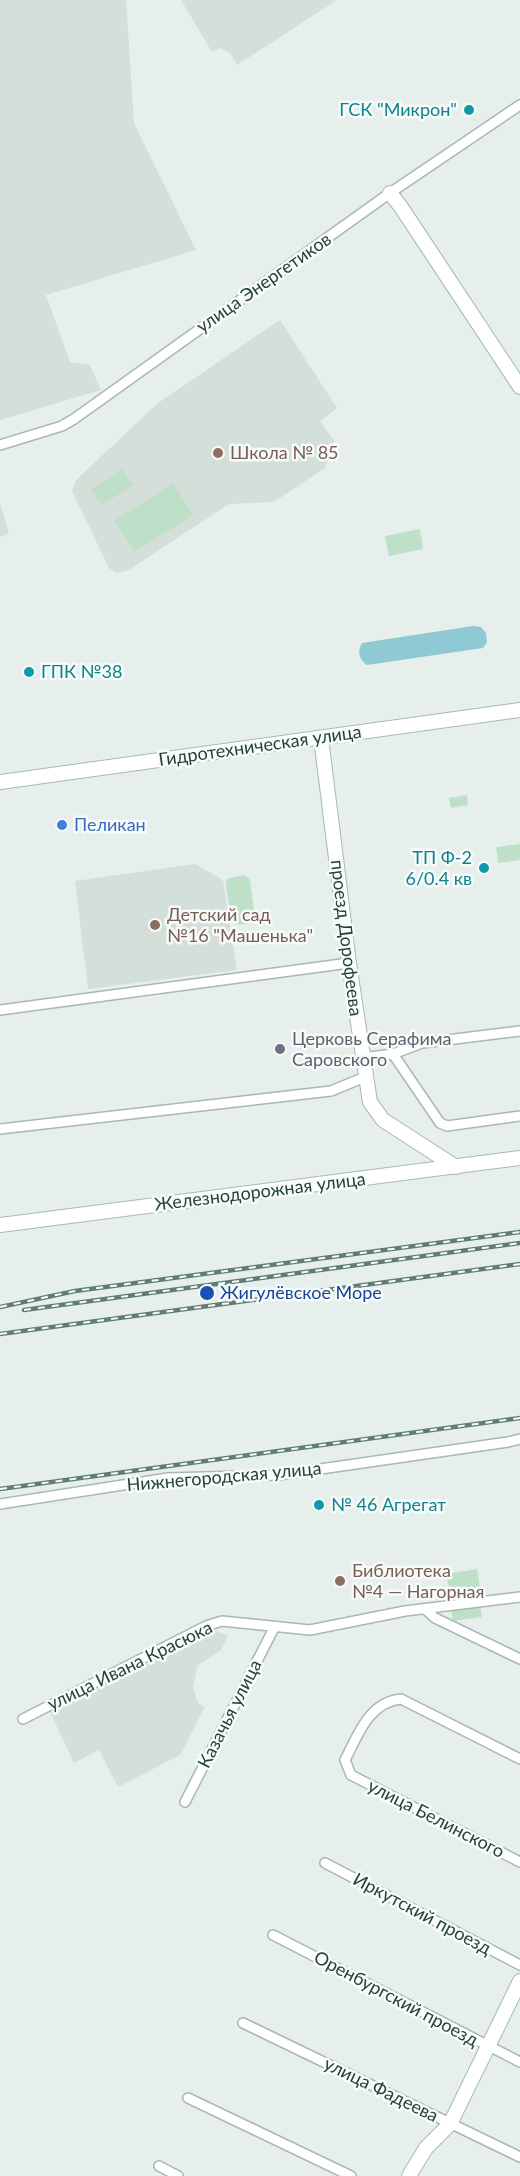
<!DOCTYPE html>
<meta charset="utf-8">
<style>
body{margin:0}
canvas{display:block;background:#e6efeb}
</style>
<canvas width="520" height="2176"></canvas>
<script>
const c = document.querySelector('canvas').getContext('2d');
c.lineJoin = 'round';
function fill(path, color) { c.fillStyle = color; c.fill(path, 'evenodd'); }
function strokePath(path, color, width, dash) { c.strokeStyle = color; c.lineWidth = width; c.lineCap = dash ? 'butt' : 'round'; c.setLineDash(dash || []); c.stroke(path); }
function write(font, color, halo, rows, align = 'center') {
  c.font = font + ' Lato,sans-serif'; c.lineWidth = 5; c.setLineDash([]); c.textBaseline = 'middle'; c.strokeStyle = halo; c.fillStyle = color; for (const [text, x, y, turn = 0] of rows) {
    c.save(); c.translate(x, y); c.rotate((+turn || 0) * Math.PI / 180); c.textAlign = isNaN(turn) ? turn : align; if (halo) c.strokeText(text, 0, 0); c.fillText(text, 0, 0); c.restore();
  }
}
fill(new Path2D(`
 M0,0H126L134,123L196,250L46,295L70,362L90,365L101,390L0,420Z
 M181,0H337L237,65L230,53L220,48L212,52Z
 M280,320L337,408L320,421L334,441L325,468L274,502L229,504L129,570L117,573L109,568L72,491L76,480L158,403Z
 M0,503L9,534L0,537Z
 M195,864L223,880L237,970L88,989L75,881Z
 M209,1629L228,1635L221,1650L197,1666L193,1688L198,1703L205,1707L180,1755L118,1787L99,1750L74,1763L50,1712Z`), '#d4dfda');
fill(new Path2D(`
 M122,469L133,485L102,505L91,489Z
 M173,483L193,515L134,552L114,521Z
 M420,529L423,549L389,556L385,536Z
 M467,795L468,805L451,808L449,798Z
 M520,844V860L498,863L496,847Z
 M243,875L248,877L250,881L255,918C250,926 237,927 231,920L226,884L227,879Z
 M477,1569L480,1588L450,1593L446,1574Z
 M480,1604L482,1617L453,1621L451,1609Z`), '#bfe0c8');
fill(new Path2D(`
 M473,626L481,627L486,633L487,642L483,648L367,665C359,660 357,651 362,643Z`), '#8ec9d4');
const street = new Path2D(`
 M0,445L62,426L74,419L390,193L520,105
 M0,1010L349,963
 M393,1054L440,1123L447,1126L520,1116
 M362,1058L393,1054L422,1043L520,1031
 M0,1129L331,1091L365,1077
 M0,1504L168,1478L279,1475L508,1442L520,1439
 M425,1609L435,1618L520,1659
 M23,1719L206,1626L222,1621L310,1630L405,1611L520,1597
 M520,1759L401,1699C369,1702 358,1735 345,1760L351,1775L520,1862
 M185,1802L275,1626
 M325,1863L520,1965
 M273,1935L520,2062
 M243,2023L520,2157
 M188,2098L351,2176
 M159,2166L178,2176`);
const secondary = new Path2D(`
 M390,193L401,207L520,387
 M321,738L349,963L370,1102L383,1120L456,1167
 M0,782L520,710
 M0,1225L520,1158
 M409,2176L426,2148L450,2124L520,1981`);
strokePath(street, '#a8b8b2', 12);
strokePath(secondary, '#a4bbb3', 16);
strokePath(street, '#fff', 9);
strokePath(secondary, '#fff', 14);
const rail = new Path2D(`
 M0,1307L75,1291L520,1232
 M24,1310L520,1243
 M0,1334L520,1264
 M0,1489L520,1418`);
strokePath(rail, '#5f7d75', 4.5);
strokePath(rail, '#f7fbf9', 2, [7]);
for (const [x, y, r, color] of [
 [469,110,6,"#0f9aa8"],
 [218,453,6,"#8d6e63"],
 [29,672,6,"#0f9aa8"],
 [62,825,6,"#3f7fe0"],
 [484,868,6,"#0f9aa8"],
 [155,925,6,"#8d6e63"],
 [280,1049,6,"#6b7280"],
 [207,1293,8,"#1a4fb4"],
 [319,1505,6,"#0f9aa8"],
 [340,1581,6,"#8d6e63"]
]) { const dot = new Path2D(); dot.arc(x, y, r, 0, 2 * Math.PI); c.fillStyle = color; c.fill(dot); strokePath(dot, '#f7fbf9', 2); }
write('18px', '#0d838f', '#f7fbf9', [
 ["ГСК \"Микрон\"",457,110],
 ["ГПК №38",41,672,"left"],
 ["ТП Ф-2",472,858],
 ["6/0.4 кв",472,879],
 ["№ 46 Агрегат",331,1505,"left"]
], 'right');
write('18px', '#24423a', '#f7fbf9', [
 ["улица Энергетиков",264,283,-35],
 ["Гидротехническая улица",260,746,-8],
 ["проезд Дорофеева",346,938,83],
 ["Железнодорожная улица",260,1192,-7],
 ["Нижнегородская улица",224,1477,-5],
 ["улица Ивана Красюка",130,1666,-26],
 ["Казачья улица",230,1714,-63],
 ["улица Белинского",436,1819,27],
 ["Иркутский проезд",422,1914,28],
 ["Оренбургский проезд",396,1999,28],
 ["улица Фадеева",381,2090,26]
]);
write('18px', '#785e54', '#f7fbf9', [
 ["Школа № 85",230,453],
 ["Детский сад",167,915],
 ["№16 \"Машенька\"",167,936],
 ["Библиотека",352,1571],
 ["№4 — Нагорная",352,1592]
], 'left');
write('18px', '#366cbe', '#f7fbf9', [
 ["Пеликан",74,825]
], 'left');
write('18px', '#5b616d', '#f7fbf9', [
 ["Церковь Серафима",292,1039],
 ["Саровского",292,1060]
], 'left');
write('18px', '#164399', '#f7fbf9', [
 ["Жигулёвское Море",220,1293]
], 'left');
</script>
